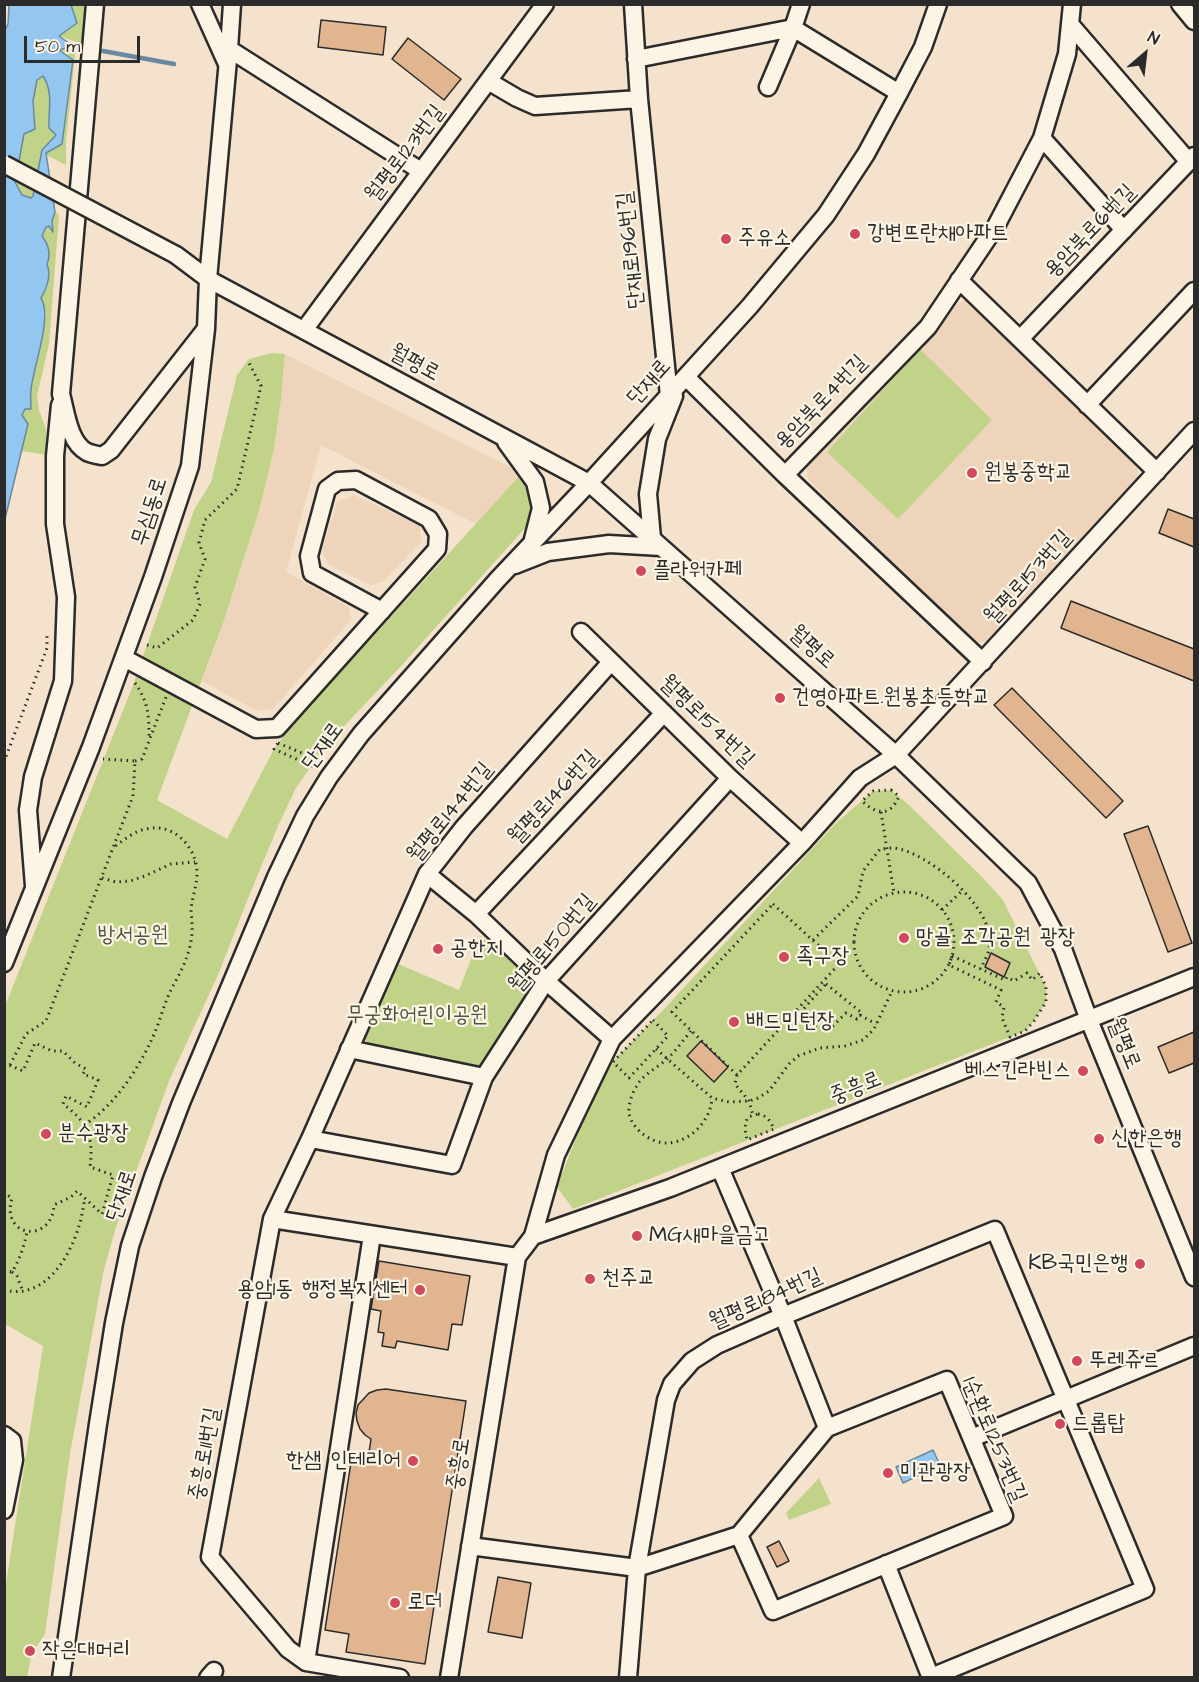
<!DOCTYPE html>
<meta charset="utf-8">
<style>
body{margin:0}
#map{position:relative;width:1199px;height:1682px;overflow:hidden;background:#f4e2cc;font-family:"Architects Daughter",sans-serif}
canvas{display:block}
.frame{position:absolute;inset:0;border:6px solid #2b2b2b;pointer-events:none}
.north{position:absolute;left:1115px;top:24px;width:60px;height:60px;-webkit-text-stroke:4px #fcf5e5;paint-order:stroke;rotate:28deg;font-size:16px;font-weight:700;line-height:24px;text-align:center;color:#2b2b2b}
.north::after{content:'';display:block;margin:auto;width:21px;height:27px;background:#2b2b2b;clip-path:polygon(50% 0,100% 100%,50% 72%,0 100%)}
.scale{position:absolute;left:24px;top:36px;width:116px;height:27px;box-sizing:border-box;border:3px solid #2b2b2b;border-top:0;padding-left:8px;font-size:18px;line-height:21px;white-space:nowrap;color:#2b2b2b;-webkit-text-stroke:4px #fcf5e5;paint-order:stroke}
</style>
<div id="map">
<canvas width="1199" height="1682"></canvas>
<div class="frame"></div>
<div class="north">N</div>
<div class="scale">50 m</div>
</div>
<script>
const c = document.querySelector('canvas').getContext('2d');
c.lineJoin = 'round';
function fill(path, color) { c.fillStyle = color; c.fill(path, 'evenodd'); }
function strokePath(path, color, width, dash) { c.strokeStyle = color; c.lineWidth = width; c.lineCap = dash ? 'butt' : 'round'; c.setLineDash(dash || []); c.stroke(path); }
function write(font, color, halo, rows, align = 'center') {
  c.font = font + ' "Architects Daughter","Poor Story",sans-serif'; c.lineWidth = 4.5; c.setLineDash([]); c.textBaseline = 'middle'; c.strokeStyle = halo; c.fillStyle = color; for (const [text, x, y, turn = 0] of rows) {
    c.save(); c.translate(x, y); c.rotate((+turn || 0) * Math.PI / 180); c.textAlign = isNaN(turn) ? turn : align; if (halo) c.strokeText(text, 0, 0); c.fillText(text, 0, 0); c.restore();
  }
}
fill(new Path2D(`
 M968,300L1138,461L1137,482L988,641L974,643L808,479L807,467L959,302Z
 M285,354L522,473L476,524L321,445L286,572L349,607L351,620L273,709L257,711L202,681L223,623L259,511L274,449L281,400Z
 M354,495L420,526L421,542L384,581L371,585L329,565L322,551L337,502Z`), '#eed4ba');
fill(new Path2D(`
 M71,5H94L91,47L59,36L76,23Z
 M76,46L66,142V165L46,155V153L62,144L73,60L59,49Z
 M43,76L48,84L56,135L42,150L33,196L31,198L22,195L15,182L24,134L34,108L33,101L37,79Z
 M55,212L59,215L49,344L37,396L39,410L46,429L47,455L21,451L28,424L22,415L25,409H31V390L40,349L46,313L41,298L48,286L47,278L49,270L47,265L42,236L46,227L49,226L52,231V221Z
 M920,349L992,420L898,519L827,452Z
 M272,353L285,354L281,400L274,449L259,511L223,623L157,800L227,839L274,749L289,729L522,473L530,479L535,517L402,665L345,725L316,759L296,788L278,826L249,896L218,975L169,1081L116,1227L104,1269L70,1454L45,1634L32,1653L27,1677H5V1590L43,1346L5,1324V1006L132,688L194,510L211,482L237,375L249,359Z
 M891,790L910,806L984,879L1003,900L1046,987V1002L1034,1021L1025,1031L573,1209L557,1187L581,1125L609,1065L665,1008L836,823L873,791Z
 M480,936L522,966L533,979L532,989L487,1062L475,1068L369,1047L363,1035L396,963L459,990Z
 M819,1478L831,1504L789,1520L786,1513Z`), '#c0d388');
const water = new Path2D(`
 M9,5H71L77,23L59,36L73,46L59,50L73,60L62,144L46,153L55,212L52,221L53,232L49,226L46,227L42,236C49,245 51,254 47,264C51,275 47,288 41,298C53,317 33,367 31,390C30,396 31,403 31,409H25L22,415L28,424L5,519V30L8,24ZM43,76C54,93 48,110 49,128L56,135L42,150L33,196L31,198L22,195L15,182L24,134L35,129L33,101L37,80Z
 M933,1450L940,1465L903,1483L896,1467Z`);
fill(water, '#93c7f0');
strokePath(water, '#6989a1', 1.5);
strokePath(new Path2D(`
 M73,46L78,47
 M103,51L174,64`), '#6989a1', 4.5);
const building = new Path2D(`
 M321,20L386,27L383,55L318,47Z
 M408,38L461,79L444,100L392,59Z
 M1168,509L1194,519V547L1159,533Z
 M1071,601L1194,649V681L1061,628Z
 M1012,688L1123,801L1106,818L994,705Z
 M1148,826L1192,943L1168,952L1124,834Z
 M991,953L1010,963L1004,977L985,967Z
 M1194,1032V1063L1169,1073L1158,1047Z
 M701,1041L728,1067L714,1082L687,1056Z
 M379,1261L470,1276L462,1325L452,1324L448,1350L397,1341L395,1348L382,1346L384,1333L378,1332L381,1311L371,1309Z
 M386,1389L466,1401L425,1664L346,1652L349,1634L325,1630L352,1456L368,1459L371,1439L365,1435L360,1429L357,1421L356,1413L358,1405L369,1393L377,1390Z
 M779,1541L789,1561L777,1567L767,1547Z
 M498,1577L531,1583L522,1638L488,1632Z`);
fill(building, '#e0b590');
strokePath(building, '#2b2b2b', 1.5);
const minor = new Path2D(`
 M95,4L61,394C66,412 69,443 87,452C91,454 97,455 102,456L111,450L205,330
 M200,4L227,64
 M633,4L639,99L669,396
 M1180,4L1194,21
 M1070,24L1189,162
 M229,49L421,171
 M636,59L793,28L899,93
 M488,81L517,98L535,106L639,99
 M768,87L793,28L801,4
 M1042,138L1124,230
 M176,255L208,279L589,483L896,755L1028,883L1063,949L1089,1020L1194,1277
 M959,280L1157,472
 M304,330L545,4
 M1020,339L1194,156
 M686,377L785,475L983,662
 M1087,405L1194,291
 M506,442L535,482L541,508L533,539
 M785,475L928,327L996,226L1042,138L1067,54L1072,4
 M652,538L648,494L657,439L674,396
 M515,565L548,552L609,544L661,547
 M581,632L730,778L802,843
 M124,658L256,729L277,728L437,549L438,534L429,519L356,480L338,481L327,489L309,556L312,573L382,611
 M427,874L476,914L546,981L612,1039
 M34,886L28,810L33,777L63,681L66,597L55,524V456L60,405
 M476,914L664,713
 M4,963L91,747L153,577L190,466L206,329L208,279L229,49L232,4
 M349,1049L484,1077
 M310,1139L452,1165L484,1077L546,981L730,778
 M720,1168L783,1316L827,1428
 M272,1219L517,1257
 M533,1236L670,1188L1194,977
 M947,1380L1004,1516L773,1611L739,1535L827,1428Z
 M4,1435L12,1441L14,1460L4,1510
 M972,1438L1194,1346
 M470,1546L637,1568L739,1535
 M886,1564L931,1678
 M306,1662L372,1235
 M61,1678L98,1424L114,1323L130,1246L153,1177L181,1103L276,877L305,816L329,777L361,734L498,579L589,483L750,306L826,215L866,154L899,93L923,47L938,4
 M208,1678L214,1671
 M400,1678L306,1662L288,1649L210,1557L272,1219L310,1139L427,874L464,827L611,662
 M449,1678L517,1257L533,1236L556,1155L612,1039L802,843L860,778L896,755L1194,431
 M628,1678L637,1568L666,1400L672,1384L692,1361L717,1345L783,1316L995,1230L1145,1589L929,1678`);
strokePath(minor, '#2b2b2b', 21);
strokePath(new Path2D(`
 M147,645L157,648L193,620L200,604L195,587L205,559L199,543L205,520L237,489L261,386L248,361
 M135,683C148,702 149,714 149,736
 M278,743L316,759L312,766L274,749Z
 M135,761L142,759L166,697
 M4,762L47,648V636
 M891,790L899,796C890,818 876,814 862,801L873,791Z
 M881,812L894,893
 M102,878L116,882L130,881L145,876L171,864L195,862
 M854 942a50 50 0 1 1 100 0a50 50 0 1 1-100 0Z
 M773,904L839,964L737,1075L672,1012Z
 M942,910L963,890
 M813,940L858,896L863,871L880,849C884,849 889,848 894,848C928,852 992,906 990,943C990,952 984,961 981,969
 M952,956L1005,980L1007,977L1014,981L1027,973L1032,980L1040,973L1046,987V1002L1034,1021L1025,1031L1010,1037L1002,1018L1004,1007L996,1002L1001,990L949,965Z
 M826,984L862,1013L857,1019L846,1013L833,1026L818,1029L799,1014Z
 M860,1015L876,1024
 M653,1020L668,1036L629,1078L613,1062Z
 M691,1031C683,1040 676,1051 667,1059C657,1068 642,1075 636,1087C632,1093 628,1106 629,1114C633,1130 651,1143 667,1143C691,1142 711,1120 712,1098
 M656,1049L712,1098L729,1102L749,1101L758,1098L769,1091L789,1064L798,1056L820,1048L845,1046L863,1040L874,1029L892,991
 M4,1063L23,1071L35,1043L52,1051H63L75,1063L86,1069L83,1074L98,1080L87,1107L66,1096L63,1104C87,1121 94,1138 90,1167L113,1175L102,1214L77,1191L71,1197L54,1205C52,1244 0,1238 12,1198L4,1193
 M10,1065L26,1034L46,1021L133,796L135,761L103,759
 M737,1075L735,1084L749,1101L753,1115
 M758,1114C767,1115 771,1122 774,1129L747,1140C745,1131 744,1125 748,1117Z
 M84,1125C114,1106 137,1071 152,1039C159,1024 163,1007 170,992C175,981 182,971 186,959C190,949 193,935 192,923C192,919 191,914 191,910C192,897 197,886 197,873C197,847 173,822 146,829C134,831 124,840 114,847
 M4,1270L12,1272C20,1259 24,1246 27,1232
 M12,1272L17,1276L23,1292
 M4,1290C44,1300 69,1259 79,1226C82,1217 83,1208 85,1198`), '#2b2b2b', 3, [1.5, 4.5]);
strokePath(minor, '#fcf5e5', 16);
const minorBridge = new Path2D(`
 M4,164L176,255`);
strokePath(minorBridge, '#2b2b2b', 21, []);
strokePath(minorBridge, '#fcf5e5', 16);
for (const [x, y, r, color] of [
 [855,234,6,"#d1495b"],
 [726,239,6,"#d1495b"],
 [972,473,6,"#d1495b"],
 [641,571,6,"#d1495b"],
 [780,698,6,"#d1495b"],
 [904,938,6,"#d1495b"],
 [438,949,6,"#d1495b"],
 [784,957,6,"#d1495b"],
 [734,1022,6,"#d1495b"],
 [1083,1071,6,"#d1495b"],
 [46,1134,6,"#d1495b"],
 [1099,1139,6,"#d1495b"],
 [637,1236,6,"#d1495b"],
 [1140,1264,6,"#d1495b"],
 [590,1279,6,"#d1495b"],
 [420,1290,6,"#d1495b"],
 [1077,1361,6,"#d1495b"],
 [1060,1424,6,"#d1495b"],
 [413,1461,6,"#d1495b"],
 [888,1473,6,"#d1495b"],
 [395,1603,6,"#d1495b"],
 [30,1651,6,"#d1495b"]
]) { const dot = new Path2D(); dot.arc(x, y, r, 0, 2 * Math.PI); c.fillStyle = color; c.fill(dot); strokePath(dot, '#fcf5e5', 2); }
write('22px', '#2b2b2b', '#fcf5e5', [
 ["월평로123번길",406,154,-53],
 ["용암북로6번길",1091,232,-46],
 ["단재로196번길",632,250,-96],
 ["월평로",414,364,28],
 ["단재로",650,383,-48],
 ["용암북로4번길",822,403,-46],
 ["무심동로",151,512,-72],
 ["월평로153번길",1029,578,-48],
 ["월평로",811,648,42],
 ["월평로154번길",706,722,44],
 ["단재로",324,747,-54],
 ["월평로146번길",554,798,-47],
 ["월평로144번길",451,813,-51],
 ["월평로150번길",553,944,-50],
 ["월평로",1123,1044,68],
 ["중흥로",856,1089,-22],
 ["단재로",123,1196,-71],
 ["월평로184번길",766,1300,-24],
 ["1순환로1253번길",993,1440,67],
 ["중흥로11번길",206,1454,-80],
 ["중흥로",460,1464,-81]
]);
write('22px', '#2b2b2b', '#fcf5e5', [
 ["강변뜨란채아파트",867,234],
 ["주유소",738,239],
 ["원봉중학교",984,473],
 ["플라워카페",653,571],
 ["건영아파트.원봉초등학교",792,698],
 ["망골 조각공원 광장",916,938],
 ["공한지",450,949],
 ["족구장",796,957],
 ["배드민턴장",746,1022],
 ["베스킨라빈스",1071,1071,"right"],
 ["분수광장",58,1134],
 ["신한은행",1111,1139],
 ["MG새마을금고",649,1236],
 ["KB국민은행",1128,1264,"right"],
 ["천주교",602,1279],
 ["용암1동 행정복지센터",408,1290,"right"],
 ["뚜레쥬르",1089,1361],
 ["드롭탑",1072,1424],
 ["한샘 인테리어",401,1461,"right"],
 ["미관광장",900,1473],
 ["로더",407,1603],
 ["작은대머리",42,1651]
], 'left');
write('22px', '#505542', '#fcf5e5', [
 ["방서공원",133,936],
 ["무궁화어린이공원",417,1016]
]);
</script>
